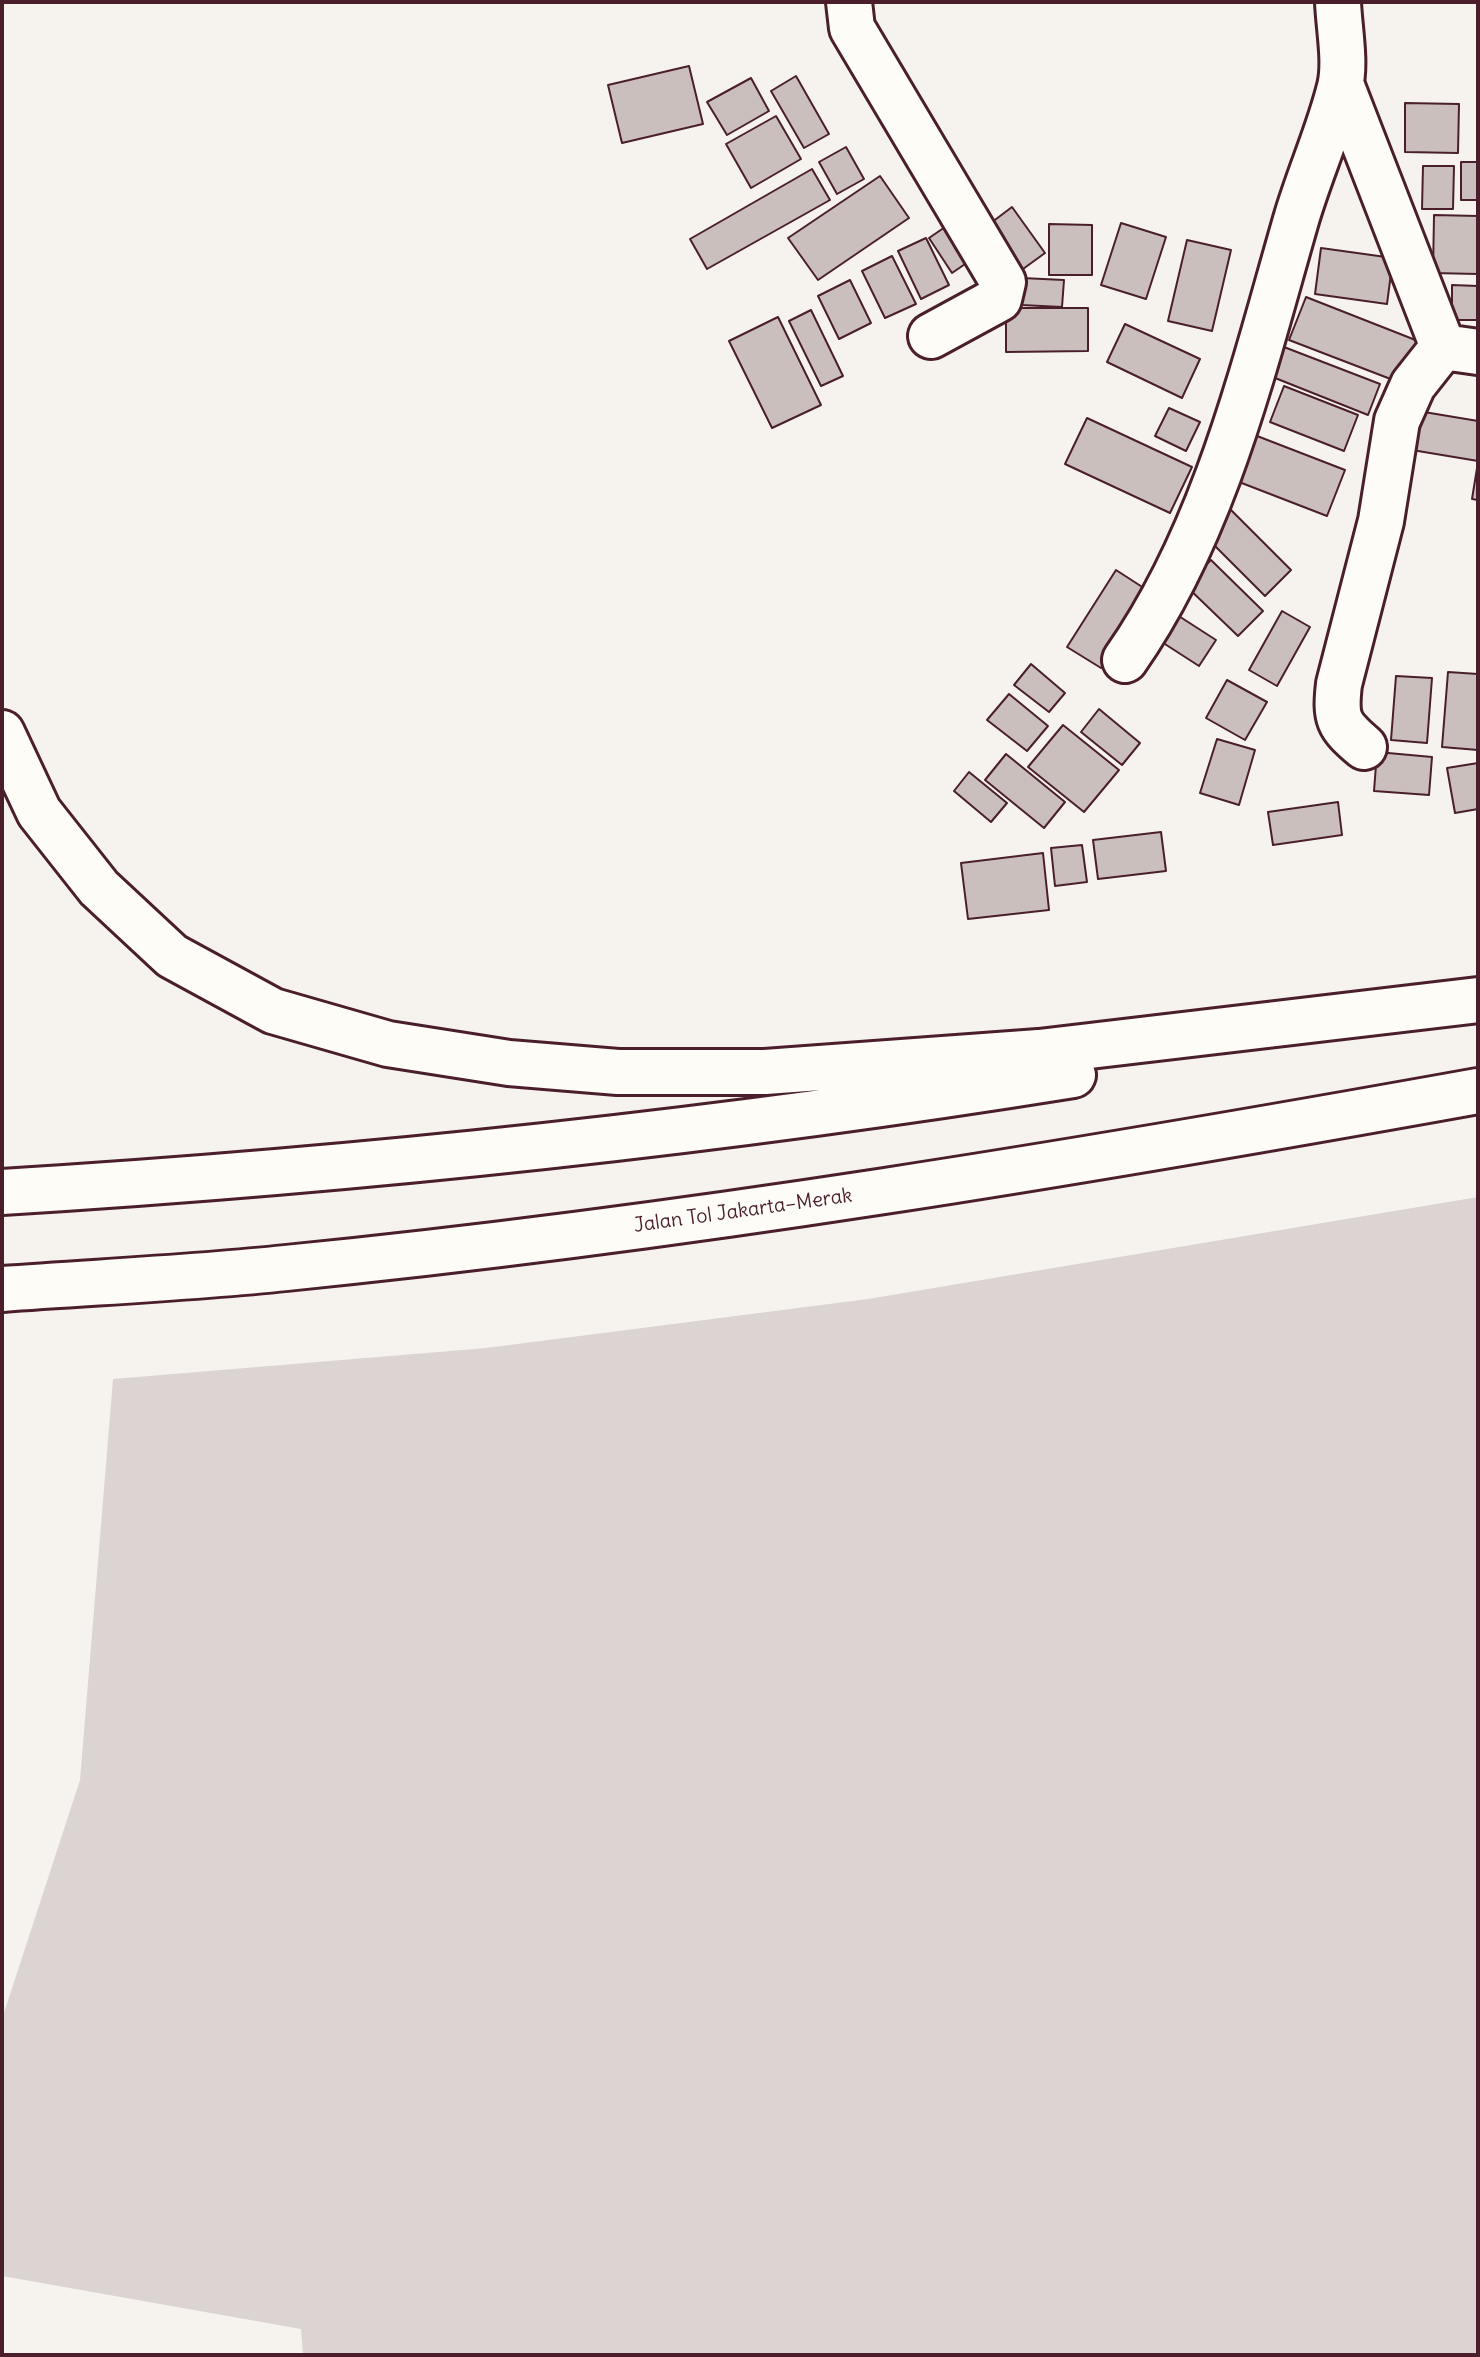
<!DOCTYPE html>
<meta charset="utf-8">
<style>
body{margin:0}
#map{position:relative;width:1480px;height:2357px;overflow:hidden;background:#f6f3ef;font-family:Delius,sans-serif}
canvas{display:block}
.frame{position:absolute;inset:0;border:4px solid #4a1f2b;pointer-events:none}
</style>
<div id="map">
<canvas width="1480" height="2357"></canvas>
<div class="frame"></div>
</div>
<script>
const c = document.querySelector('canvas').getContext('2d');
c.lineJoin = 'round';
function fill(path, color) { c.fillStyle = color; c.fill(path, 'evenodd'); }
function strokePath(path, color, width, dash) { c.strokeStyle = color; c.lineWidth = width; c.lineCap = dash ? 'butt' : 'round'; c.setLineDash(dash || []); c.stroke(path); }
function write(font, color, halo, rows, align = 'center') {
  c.font = font + ' Delius,sans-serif'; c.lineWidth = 6; c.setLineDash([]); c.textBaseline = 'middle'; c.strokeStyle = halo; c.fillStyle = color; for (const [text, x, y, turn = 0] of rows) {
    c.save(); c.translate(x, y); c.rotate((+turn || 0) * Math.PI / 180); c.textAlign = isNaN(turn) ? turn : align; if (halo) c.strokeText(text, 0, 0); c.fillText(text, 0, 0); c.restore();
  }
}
fill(new Path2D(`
 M1478,1197V2355H303L301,2329L2,2276V2019L80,1780L113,1379L486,1348L868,1299Z`), '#dcd4d2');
const building = new Path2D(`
 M689,66L703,124L622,143L608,85Z
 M796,76L829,134L804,148L771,91Z
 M751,78L769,111L727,135L707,102Z
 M1405,103L1459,104L1458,153L1405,152Z
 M776,116L801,159L751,188L726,144Z
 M846,147L864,179L837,194L819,162Z
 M1461,162H1478V200H1461Z
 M1423,166H1454L1453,209H1422Z
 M812,169L830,200L707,269L690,239Z
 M880,176L909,218L818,280L788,238Z
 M1012,207L1045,253L1012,277L979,232Z
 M1434,215L1478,216V274L1433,273Z
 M1121,223L1166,237L1146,299L1101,285Z
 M1049,224L1092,225V275H1049Z
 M948,225L971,260L952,273L929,238Z
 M926,238L949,285L921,299L898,251Z
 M1187,240L1231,250L1212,331L1168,321Z
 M1321,248L1393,258L1387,304L1315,294Z
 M892,256L916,304L885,318L862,271Z
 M1022,278L1064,280L1062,307L1021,305Z
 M850,280L871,323L839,339L818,296Z
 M1452,285L1478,286V320H1452Z
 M1306,297L1418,341L1401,383L1289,340Z
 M1006,308H1088V351L1006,352Z
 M811,310L843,376L821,386L789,321Z
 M778,317L821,405L772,428L729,341Z
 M1125,324L1200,359L1182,398L1107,362Z
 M1271,342L1380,384L1368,415L1260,372Z
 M1284,386L1358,415L1344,451L1270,422Z
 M1169,408L1200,422L1186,451L1155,436Z
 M1418,411L1478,421V461L1412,450Z
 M1087,418L1192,467L1170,513L1065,464Z
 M1239,429L1345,470L1327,516L1221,475Z
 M1478,462V500L1472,499Z
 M1231,510L1291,570L1265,596L1205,536Z
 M1211,560L1263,611L1238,636L1185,585Z
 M1116,570L1150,592L1101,668L1067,647Z
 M1171,611L1216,640L1199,666L1154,637Z
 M1282,611L1310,627L1277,686L1249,670Z
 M1031,664L1065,693L1049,712L1014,685Z
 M1448,672L1478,674V750L1442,747Z
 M1396,676L1432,678L1427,743L1391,740Z
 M1227,680L1267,702L1245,740L1206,718Z
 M1009,694L1048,726L1027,751L987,720Z
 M1099,709L1140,743L1122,765L1081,732Z
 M1063,725L1119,770L1084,812L1028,767Z
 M1217,739L1255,750L1239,805L1200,793Z
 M1377,752L1432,757L1429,795L1374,791Z
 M1006,754L1065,802L1044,828L985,780Z
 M1478,763V809L1455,813L1447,768Z
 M969,772L1007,803L991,822L954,791Z
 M1338,802L1342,835L1273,845L1268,812Z
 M1161,832L1166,871L1098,879L1093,840Z
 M1082,845L1087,882L1055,886L1051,848Z
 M1043,853L1049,910L968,919L961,863Z`);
fill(building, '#cbbfbe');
strokePath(building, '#4a1f2b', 2);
const minor = new Path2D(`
 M849,2L852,28L1003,282L999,299L931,336
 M1341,84L1443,347L1478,352
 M1125,660C1215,532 1253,369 1296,220C1309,175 1329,132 1340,87C1346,62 1339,28 1338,2
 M1364,747C1338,725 1335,719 1339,684L1381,521L1397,421L1413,385L1443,347`);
const highway = new Path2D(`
 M2,733L39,812L99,888L172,956L273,1011L388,1044L509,1063L618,1072H765L1039,1052L1478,1000
 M2,1192C360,1170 718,1132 1073,1075
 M2,1289C96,1282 192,1278 286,1268C686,1228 1083,1162 1478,1091`);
strokePath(minor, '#4a1f2b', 50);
strokePath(highway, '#4a1f2b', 50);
strokePath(minor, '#fdfcf7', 44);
strokePath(highway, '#fdfcf7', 44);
write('20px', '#4a1f2b', '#fdfcf7', [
 ["Jalan Tol Jakarta–Merak",743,1211,-8]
]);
</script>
